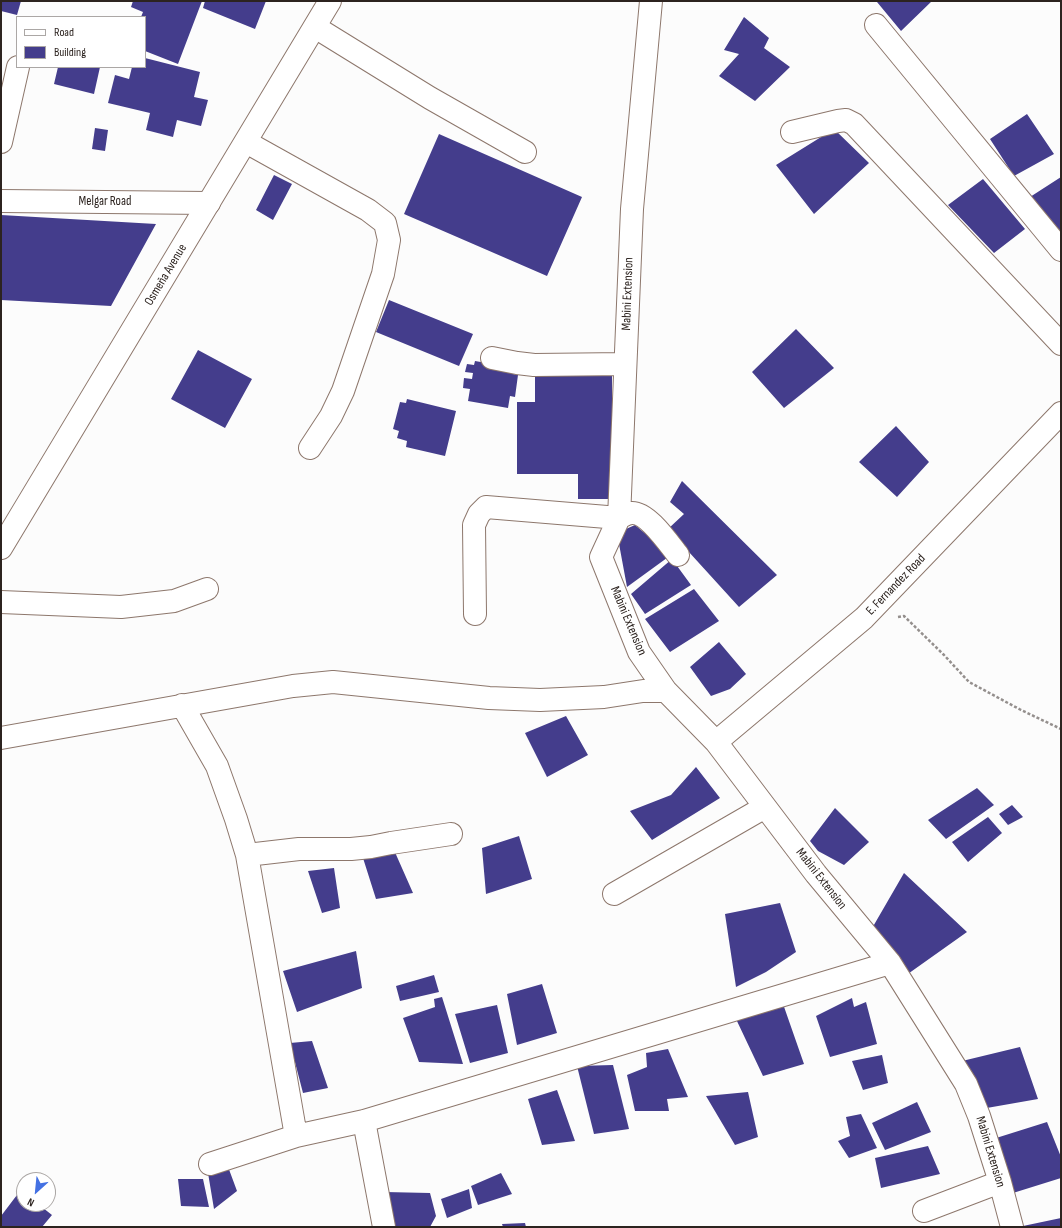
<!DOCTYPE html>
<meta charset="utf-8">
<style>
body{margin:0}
#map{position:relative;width:1062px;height:1228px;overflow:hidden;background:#fcfcfc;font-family:"Sofia Sans Condensed",sans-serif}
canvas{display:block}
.frame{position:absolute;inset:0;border:2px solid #2c231f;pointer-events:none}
.legend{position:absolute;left:16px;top:16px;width:130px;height:52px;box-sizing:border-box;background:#fff;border:1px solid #aba7a5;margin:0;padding:5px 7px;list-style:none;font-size:12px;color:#2c231f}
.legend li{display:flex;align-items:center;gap:8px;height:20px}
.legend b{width:20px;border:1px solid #aba7a5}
.north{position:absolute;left:16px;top:1172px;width:40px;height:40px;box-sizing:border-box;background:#fff;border:1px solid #aba7a5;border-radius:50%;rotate:207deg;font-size:11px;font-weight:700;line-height:16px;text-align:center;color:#2c231f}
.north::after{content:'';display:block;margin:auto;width:14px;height:18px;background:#4471e3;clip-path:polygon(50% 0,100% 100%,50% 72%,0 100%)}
</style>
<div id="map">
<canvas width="1062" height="1228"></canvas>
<div class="frame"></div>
<ul class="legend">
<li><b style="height:5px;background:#fff"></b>Road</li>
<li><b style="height:11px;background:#443d8c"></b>Building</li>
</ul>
<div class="north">N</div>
</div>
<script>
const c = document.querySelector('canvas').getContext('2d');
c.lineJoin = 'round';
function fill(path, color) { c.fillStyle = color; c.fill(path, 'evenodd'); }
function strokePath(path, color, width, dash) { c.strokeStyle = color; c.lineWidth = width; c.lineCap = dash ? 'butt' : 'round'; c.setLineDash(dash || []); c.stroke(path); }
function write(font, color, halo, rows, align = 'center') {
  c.font = font + ' "Sofia Sans Condensed",sans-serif'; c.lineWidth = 4; c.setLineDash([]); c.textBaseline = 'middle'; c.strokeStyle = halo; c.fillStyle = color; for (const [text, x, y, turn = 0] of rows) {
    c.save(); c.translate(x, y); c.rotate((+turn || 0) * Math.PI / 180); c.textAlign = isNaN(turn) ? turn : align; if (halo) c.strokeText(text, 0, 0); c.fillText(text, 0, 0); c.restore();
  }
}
fill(new Path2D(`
 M1,1H21L17,15L1,11Z
 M133,1H202L178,64L145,51V17H141L143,12L131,7Z
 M205,1H266L255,29L203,8Z
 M878,1H932L901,31L877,2Z
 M744,17L769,38L764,48L790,67L755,101L719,76L739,54L724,50Z
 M145,58L200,72L194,97L208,100L201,126L177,120L173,137L146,130L150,113L108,103L115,75L129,79L132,67H145Z
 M58,67H100L94,94L54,84Z
 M1027,114L1054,154L1014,176L990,139Z
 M95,128L108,130L105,151L92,149Z
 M834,129L869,163L814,214L776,165Z
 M439,134L582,197L547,276L404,214Z
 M274,175L292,184L273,220L256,210Z
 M1061,177V240L1030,197Z
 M983,179L1025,229L994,253L948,205Z
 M1,215L156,224L111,306L1,300Z
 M389,300L473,334L459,366L376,332Z
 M796,329L834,368L784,408L752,372Z
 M198,350L252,379L225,428L171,399Z
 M475,361L514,368L513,374L518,375L515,397L510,396L508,408L468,401L470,389L463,388L464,378L472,379L473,373L465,372L467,364L474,365Z
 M535,374H612V499H578V474H517V402H535Z
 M407,399L456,411L445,456L406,447L407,441L397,438L399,431L393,429L400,402L406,403Z
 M896,426L929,462L897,497L859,462Z
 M682,481L777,575L739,607L668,529L684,514L670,502Z
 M635,525L671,555L627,587L617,533Z
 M672,559L691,585L645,614L631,594Z
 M694,589L719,621L670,652L645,619Z
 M719,642L746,674L730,689L711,696L690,667Z
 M566,716L588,755L547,777L525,733Z
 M696,767L720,798L652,840L630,811L671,795Z
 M977,788L994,805L946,839L928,820Z
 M1012,805L1023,817L1008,825L999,814Z
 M835,808L869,842L844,865L818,851L810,841Z
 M988,817L1002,833L968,862L952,842Z
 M519,836L532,879L486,894L482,848Z
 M394,850L413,893L376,899L363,858Z
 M334,868L340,908L322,913L308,871Z
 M904,873L967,932L905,976L871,930Z
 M780,903L796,952L766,972L736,987L725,914Z
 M356,951L362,988L297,1012L283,971Z
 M434,975L439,992L400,1001L396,986Z
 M542,984L557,1033L517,1045L507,994Z
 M442,997L463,1064L419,1062L403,1018L435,1007L434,999Z
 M852,998L854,1007L866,1002L877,1044L830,1057L816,1016Z
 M782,1001L804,1064L763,1076L736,1019Z
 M497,1005L508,1053L470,1063L455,1014Z
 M312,1041L328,1088L303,1093L290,1043Z
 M1020,1047L1038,1099L981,1109L958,1062Z
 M668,1049L688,1097L667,1099L669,1111H635L627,1075L647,1067L646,1053Z
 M882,1055L888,1083L863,1090L852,1061Z
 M613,1065L629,1129L594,1134L577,1066Z
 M557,1090L575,1141L542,1145L528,1099Z
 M748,1092L758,1137L735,1145L706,1096Z
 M917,1102L931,1132L885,1150L872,1123Z
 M861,1114L877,1148L849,1158L838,1141L850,1136L846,1117Z
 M1047,1122L1061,1157V1178L1013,1193L993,1139Z
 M928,1146L940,1174L881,1188L875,1158Z
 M227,1164L237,1191L214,1209L208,1173Z
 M501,1173L512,1194L478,1205L471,1186Z
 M178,1179H203L209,1207L181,1206Z
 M469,1189L472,1208L447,1218L441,1199Z
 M20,1191L24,1193V1204H38L52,1215L42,1227H1V1216Z
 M385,1192L430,1193L436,1216L430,1227H392Z
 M1061,1218V1227H1023V1226Z
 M525,1223L526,1227H503L502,1224Z`), '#443d8c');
const minor = new Path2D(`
 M651,1L632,209L619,518L601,557L639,652L666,691L716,742L816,874L890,963L966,1084L979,1116L1000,1182L1012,1227
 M876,25L1061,250
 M315,27L430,98L525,152
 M792,132L838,121L846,120L854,124L1061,344
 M1,142L18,67
 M246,142L368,210L385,223L389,240L383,274L343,391L331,416L310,448
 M1,201L209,203
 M492,358L517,363L534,365L625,364
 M1,602L121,607L174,601L207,589
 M475,614L474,525L479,514L486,507L619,518C623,516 628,513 631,513C647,511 669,544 678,555
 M182,705L217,766L236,819L247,855L296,1136
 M1,738L293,686L333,682L489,698L540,700L604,697L643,691H666
 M716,742L864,618L1061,413
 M247,855L299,849H351L371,847L391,843L451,834
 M614,894L765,807
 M364,1121L384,1227
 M210,1164L296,1136L364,1121L890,963
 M924,1211L1000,1182`);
const major = new Path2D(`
 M1,548L330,1`);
strokePath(minor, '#8d776c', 24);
strokePath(major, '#8d776c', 24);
strokePath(new Path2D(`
 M898,617L904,616L944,655L969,682L1021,710L1061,729`), '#948f8d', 2.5, [3, 2]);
strokePath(minor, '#fff', 22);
strokePath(major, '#fff', 22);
write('13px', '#2c231f', '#fff', [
 ["Melgar Road",105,202],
 ["Osmeña Avenue",166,275,-59],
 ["Mabini Extension",628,294,-88],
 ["E. Fernandez Road",896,585,-46],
 ["Mabini Extension",628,621,67],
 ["Mabini Extension",821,879,52],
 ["Mabini Extension",990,1152,73]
]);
</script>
